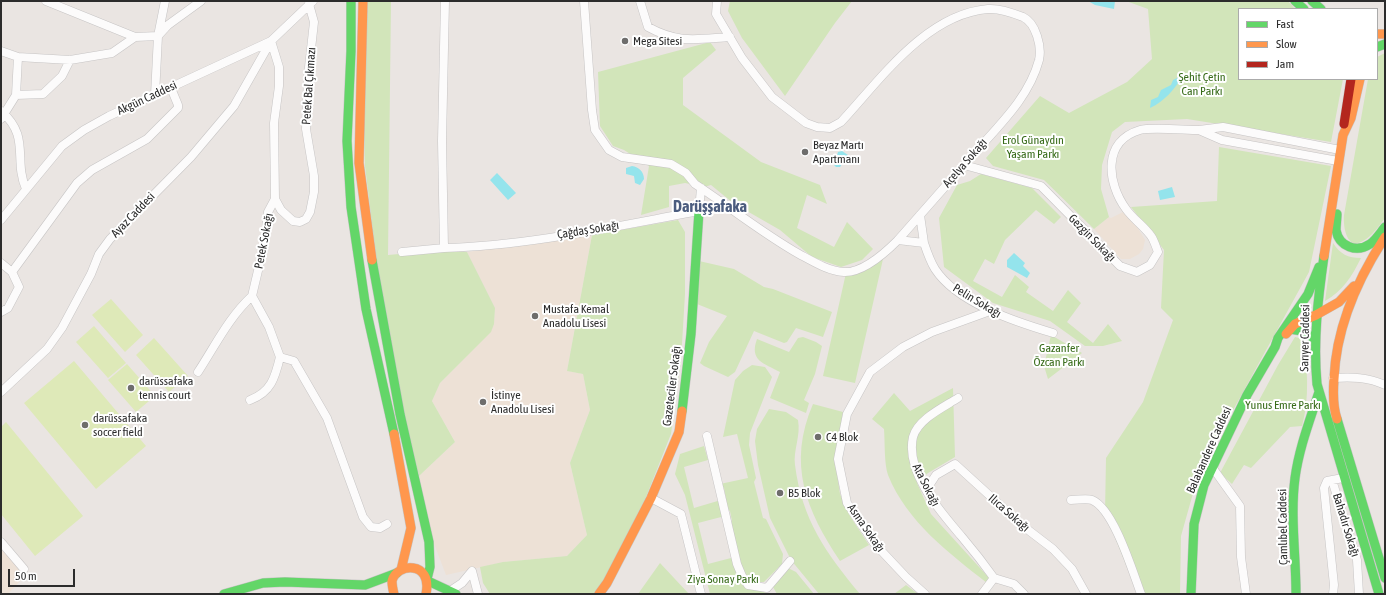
<!DOCTYPE html>
<meta charset="utf-8">
<style>
body{margin:0}
#map{position:relative;width:1386px;height:595px;overflow:hidden;background:#eae5e2;font-family:"Asap Condensed",sans-serif}
canvas{display:block}
.frame{position:absolute;inset:0;border:2px solid #2c2c2c;pointer-events:none}
.legend{position:absolute;left:1238px;top:8px;width:140px;height:72px;box-sizing:border-box;background:#fff;border:1px solid #ababab;margin:0;padding:5px 7px;list-style:none;font-size:12px;color:#2c2c2c}
.legend li{display:flex;align-items:center;gap:8px;height:20px}
.legend b{width:20px;border:1px solid #ababab}
.scale{position:absolute;left:8px;top:569px;width:67px;height:18px;box-sizing:border-box;border:2px solid #2c2c2c;border-top:0;padding-left:5px;font-size:12px;line-height:14px;white-space:nowrap;color:#2c2c2c;-webkit-text-stroke:3px #fff;paint-order:stroke}
</style>
<div id="map">
<canvas width="1386" height="595"></canvas>
<div class="frame"></div>
<ul class="legend">
<li><b style="height:5px;background:#63d668"></b>Fast</li>
<li><b style="height:5px;background:#ff974d"></b>Slow</li>
<li><b style="height:5px;background:#b3261e"></b>Jam</li>
</ul>
<div class="scale">50 m</div>
</div>
<script>
const c = document.querySelector('canvas').getContext('2d');
c.lineJoin = 'round';
function fill(path, color) { c.fillStyle = color; c.fill(path, 'evenodd'); }
function strokePath(path, color, width, dash) { c.strokeStyle = color; c.lineWidth = width; c.lineCap = dash ? 'butt' : 'round'; c.setLineDash(dash || []); c.stroke(path); }
function write(font, color, halo, rows, align = 'center') {
  c.font = font + ' "Asap Condensed",sans-serif'; c.lineWidth = 4; c.setLineDash([]); c.textBaseline = 'middle'; c.strokeStyle = halo; c.fillStyle = color; for (const [text, x, y, turn = 0] of rows) {
    c.save(); c.translate(x, y); c.rotate((+turn || 0) * Math.PI / 180); c.textAlign = isNaN(turn) ? turn : align; if (halo) c.strokeText(text, 0, 0); c.fillText(text, 0, 0); c.restore();
  }
}
fill(new Path2D(`
 M1127,210L1145,240L1143,249L1139,254L1130,259H1121L1094,229L1109,217L1111,218Z
 M592,235L567,371L583,374L590,410L570,463L587,535L567,556L504,562L446,575L433,541L419,476L455,442L432,401L440,383L490,332L494,324L495,308L467,252Z
 M1,543L24,577L8,594H1Z`), '#ede1d6');
fill(new Path2D(`
 M368,1H391L388,255L443,250L467,252L495,308L494,324L491,332L440,383L432,401L455,442L419,476L396,387L376,256L365,166L363,85Z
 M730,1H852L835,23L785,96L742,38L728,11Z
 M1126,1H1288L1295,9H1239V79H1343L1331,142L1187,119L1125,122L1112,132L1102,165L1101,189L1109,217L1094,229L1044,180L993,166L986,158L1040,96L1069,113L1127,82L1152,59L1148,9Z
 M710,42L716,50L683,78V105L761,162L820,185L827,204L807,195L797,228L834,247L847,222L873,249L862,260L841,267L812,257L780,230L733,203L711,185L704,187L685,183L669,186V207L641,215L649,166L624,150L613,146L600,126L598,72Z
 M1385,53V218C1379,226 1372,236 1363,241C1346,251 1343,225 1344,215L1368,79H1377V57Z
 M1219,147L1331,166L1309,272L1199,472L1181,536L1180,594H1138L1105,513L1106,458L1143,402L1173,320L1161,308L1164,250L1131,207L1217,201Z
 M981,174L1032,188L1061,217L1054,224L1036,210L1005,240L994,264L985,259L973,281L1002,297L1015,275L1029,287L1026,292L1053,311L1068,290L1081,303L1067,322L1093,343L1108,324L1122,341L1103,346H1085L1050,321L993,303L944,267L939,218L957,185L970,181Z
 M678,220L685,232V294L681,360L671,434L646,497L608,575L594,594H490L483,583L480,567L503,562L567,556L587,535L570,463L590,410L583,374L567,371L592,235Z
 M1333,243C1340,254 1348,258 1361,258C1352,276 1343,291 1325,301Z
 M883,259L855,383L823,376L846,273Z
 M699,261L734,269L764,287L773,289L832,312L823,337L796,328L787,342L784,343L754,331L735,372L728,377L704,366L700,363L709,342L727,316L697,304Z
 M1051,335L1082,353L1048,379L1044,366Z
 M803,337L816,342L822,346L815,374L804,400L809,403L806,413L770,398L780,372C764,363 749,361 757,339L789,352L798,338Z
 M1295,337L1304,339C1307,368 1310,397 1302,426L1290,427L1251,468L1244,465L1232,484L1220,473L1278,365Z
 M752,365L765,367L772,377L750,433L749,445L756,478L754,482L763,518L766,519L783,554L782,564L764,582H752L744,574L729,523L732,521L730,511L726,509L724,502L726,499L724,488L720,484L748,478L737,434L723,437L735,380L743,371Z
 M953,388L955,457L928,473L917,483L931,514L990,579L987,583C949,553 907,522 888,475C884,464 885,441 884,429L872,419L894,393L910,411Z
 M813,404L843,412L835,459L840,494L850,516L869,545L840,561C806,510 787,464 813,404Z
 M769,409L786,412L798,420C801,436 793,450 795,465C802,520 826,553 860,594H819L791,560L770,518L758,465L755,441L757,429Z
 M704,446L708,460L684,467L694,508L721,500L725,516L698,523L708,564L731,558L735,560L748,586L769,594H710L685,495L675,474L680,454Z
 M660,563L689,594H638Z
 M788,568L796,572L814,594H777L773,587Z
 M906,585L918,594H894Z`), '#d2e5ba');
fill(new Path2D(`
 M111,299L143,335L125,352L92,315Z
 M94,326L126,363L108,378L76,342Z
 M154,338L188,376L169,392L136,355Z
 M74,361L146,446L96,489L24,403Z
 M127,364L155,396L136,412L108,380Z
 M6,422L83,516L35,556L1,514V427Z`), '#dee9b8');
fill(new Path2D(`
 M1088,1H1115L1114,9L1095,5Z
 M1179,77L1182,78C1173,90 1165,101 1150,108L1151,100L1158,97L1161,90L1171,85L1173,80Z
 M842,151L848,155L840,167H836L834,165L838,152Z
 M632,166C639,167 644,172 644,179L640,185L635,183L634,176L626,174V168Z
 M497,173L516,193L508,200L490,180Z
 M1172,187L1175,197L1160,200L1158,191Z
 M1014,253L1025,263L1023,266L1030,273L1027,278L1007,267V260Z`), '#94e4ec');
const street = new Path2D(`
 M46,1L135,37L158,36L168,25L201,1
 M445,1L442,141L444,248C527,246 617,226 699,211L701,188
 M584,1L592,110L595,130L609,150L622,157L671,164L686,173L695,184C730,207 762,233 799,254C812,261 828,271 844,272C863,273 885,253 898,240C923,212 947,184 972,156C998,126 1029,98 1039,60C1042,47 1036,23 1023,17C1013,13 1000,8 988,9C926,14 880,80 841,122L830,128L817,127L806,123L772,97L742,58L716,14L717,1
 M640,1L648,27C679,44 697,39 730,37
 M271,41L279,67V86L274,123L275,199L268,212L265,241L252,296L269,327L280,357L294,361L327,418L363,517L371,527L380,528L387,524
 M1,51L18,57L70,60L112,53L135,37
 M16,95L43,94L62,76L70,60
 M155,95L158,36L165,1
 M1,111C31,137 13,159 26,189
 M1,119L16,95L18,57
 M1338,161L1222,140L1199,130L1223,127L1340,150
 M964,165L1041,186L1120,266L1137,272L1150,265L1158,252C1156,247 1154,240 1151,236C1144,226 1133,219 1126,209C1107,183 1102,141 1140,130C1151,127 1185,130 1199,130
 M275,199L281,210L293,221L300,222L306,219L310,212L314,192V176L306,129L308,76L314,22L309,4
 M920,215L924,243
 M1,220L62,146L84,130L109,116L271,41L313,1
 M898,240L924,243C927,252 930,261 935,269C957,303 1016,322 1053,333
 M402,252L444,248
 M1,263L12,272L19,287L8,308L1,312
 M12,272L77,183L92,170L147,139L178,108V105L171,88
 M198,372C215,346 229,317 252,296
 M1333,378C1352,377 1368,377 1385,385
 M1,392L47,349L62,328L91,274L99,254L110,239L191,157L234,106L271,41
 M958,398C944,407 918,419 913,437C905,473 941,512 962,537C973,550 984,564 994,578
 M250,400C271,392 275,378 280,357
 M707,436L737,564L742,576L748,585L767,588L790,561
 M1212,467L1240,506L1241,557L1246,594
 M1332,480L1357,560L1359,594
 M926,490L936,475L955,464L1023,526L1053,549L1072,569L1086,594
 M651,498L681,514L701,594
 M1071,500C1078,500 1087,498 1092,500C1114,509 1133,573 1141,594
 M1,542L24,569
 M994,578L1014,584L1024,594
 M450,591L462,583L472,571L478,594
 M925,594L906,577L874,543L847,503L838,459L847,414L870,372L903,347L932,332L990,311
 M982,594L994,578
 M1333,594L1334,585L1324,488L1327,481L1343,478`);
const fast = new Path2D(`
 M351,1V51L347,141L351,207L366,309L394,434
 M1295,1L1304,9
 M1312,1L1321,9
 M1377,47L1385,44
 M1337,214C1337,219 1336,225 1336,230C1339,247 1357,253 1370,244C1376,240 1380,233 1385,227
 M1324,256C1318,298 1313,341 1317,384L1379,594
 M372,260L400,414L429,542L430,567L427,579
 M1290,329L1302,331L1315,339
 M682,411L691,334L699,211
 M1337,419L1385,578
 M428,581L456,594
 M224,594L263,583L285,582L365,585L397,573
 M1191,594L1194,524L1204,485L1247,395L1275,347L1278,338L1308,294L1319,267
 M1296,594C1296,555 1290,516 1295,478C1299,448 1310,420 1319,392`);
const slow = new Path2D(`
 M363,1L359,163L372,260
 M1377,34H1385
 M1324,256L1343,135L1351,118L1360,79
 M1316,315L1339,302L1354,286
 M1286,334L1295,324L1316,315
 M1337,419C1333,407 1333,392 1334,379C1336,327 1357,280 1385,237
 M394,434L411,528L401,570
 M394,594C393,590 392,585 392,581C396,563 433,560 426,594
 M599,594L607,583L651,498L679,432L682,411`);
const jam = new Path2D(`
 M1344,124L1351,79`);
strokePath(street, '#c6c4c4', 9);
strokePath(fast, '#c6c4c4', 10);
strokePath(slow, '#c6c4c4', 10);
strokePath(jam, '#c6c4c4', 10);
strokePath(street, '#fcfbfb', 8);
strokePath(fast, '#63d668', 9);
strokePath(slow, '#ff974d', 9);
strokePath(jam, '#b3261e', 9);
for (const [x, y, r, color] of [
 [625,41,4,"#6e6d6c"],
 [805,152,4,"#6e6d6c"],
 [535,316,4,"#6e6d6c"],
 [131,388,4,"#6e6d6c"],
 [483,402,4,"#6e6d6c"],
 [85,425,4,"#6e6d6c"],
 [818,437,4,"#6e6d6c"],
 [780,493,4,"#6e6d6c"]
]) { const dot = new Path2D(); dot.arc(x, y, r, 0, 2 * Math.PI); c.fillStyle = color; c.fill(dot); strokePath(dot, '#fff', 1.5); }
write('12px', '#2c2c2c', '#fff', [
 ["Mega Sitesi",633,41],
 ["Beyaz Martı",813,145],
 ["Apartmanı",813,159],
 ["Mustafa Kemal",543,309],
 ["Anadolu Lisesi",543,323],
 ["darüssafaka",139,381],
 ["tennis court",139,395],
 ["İstinye",491,395],
 ["Anadolu Lisesi",491,409],
 ["darüssafaka",93,418],
 ["soccer field",93,432],
 ["C4 Blok",826,437],
 ["B5 Blok",788,493]
], 'left');
write('12px', '#376b19', '#fff', [
 ["Şehit Çetin",1202,77],
 ["Can Parkı",1202,91],
 ["Erol Günaydın",1033,140],
 ["Yaşam Parkı",1033,154],
 ["Gazanfer",1059,348],
 ["Özcan Parkı",1059,362],
 ["Yunus Emre Parkı",1283,405],
 ["Ziya Sonay Parkı",723,579]
]);
write('12px', '#2c2c2c', '#fff', [
 ["Petek Bal Çıkmazı",309,86,-86],
 ["Akgün Caddesi",147,98,-25],
 ["Açelya Sokağı",965,163,-49],
 ["Ayaz Caddesi",133,215,-46],
 ["Çağdaş Sokağı",588,230,-9],
 ["Gezgin Sokağı",1092,238,45],
 ["Petek Sokağı",264,241,-79],
 ["Pelin Sokağı",977,301,31],
 ["Sarıyer Caddesi",1305,338,-89],
 ["Gazeteciler Sokağı",672,386,-83],
 ["Balabandere Caddesi",1209,450,-66],
 ["Ata Sokağı",926,485,63],
 ["Ilıca Sokağı",1009,513,41],
 ["Bahadır Sokağı",1346,525,73],
 ["Çamlıbel Caddesi",1283,527,-91],
 ["Asma Sokağı",866,528,55]
]);
write('bold 16px', '#4b5c7e', '#fff', [
 ["Darüşşafaka",710,207]
]);
</script>
